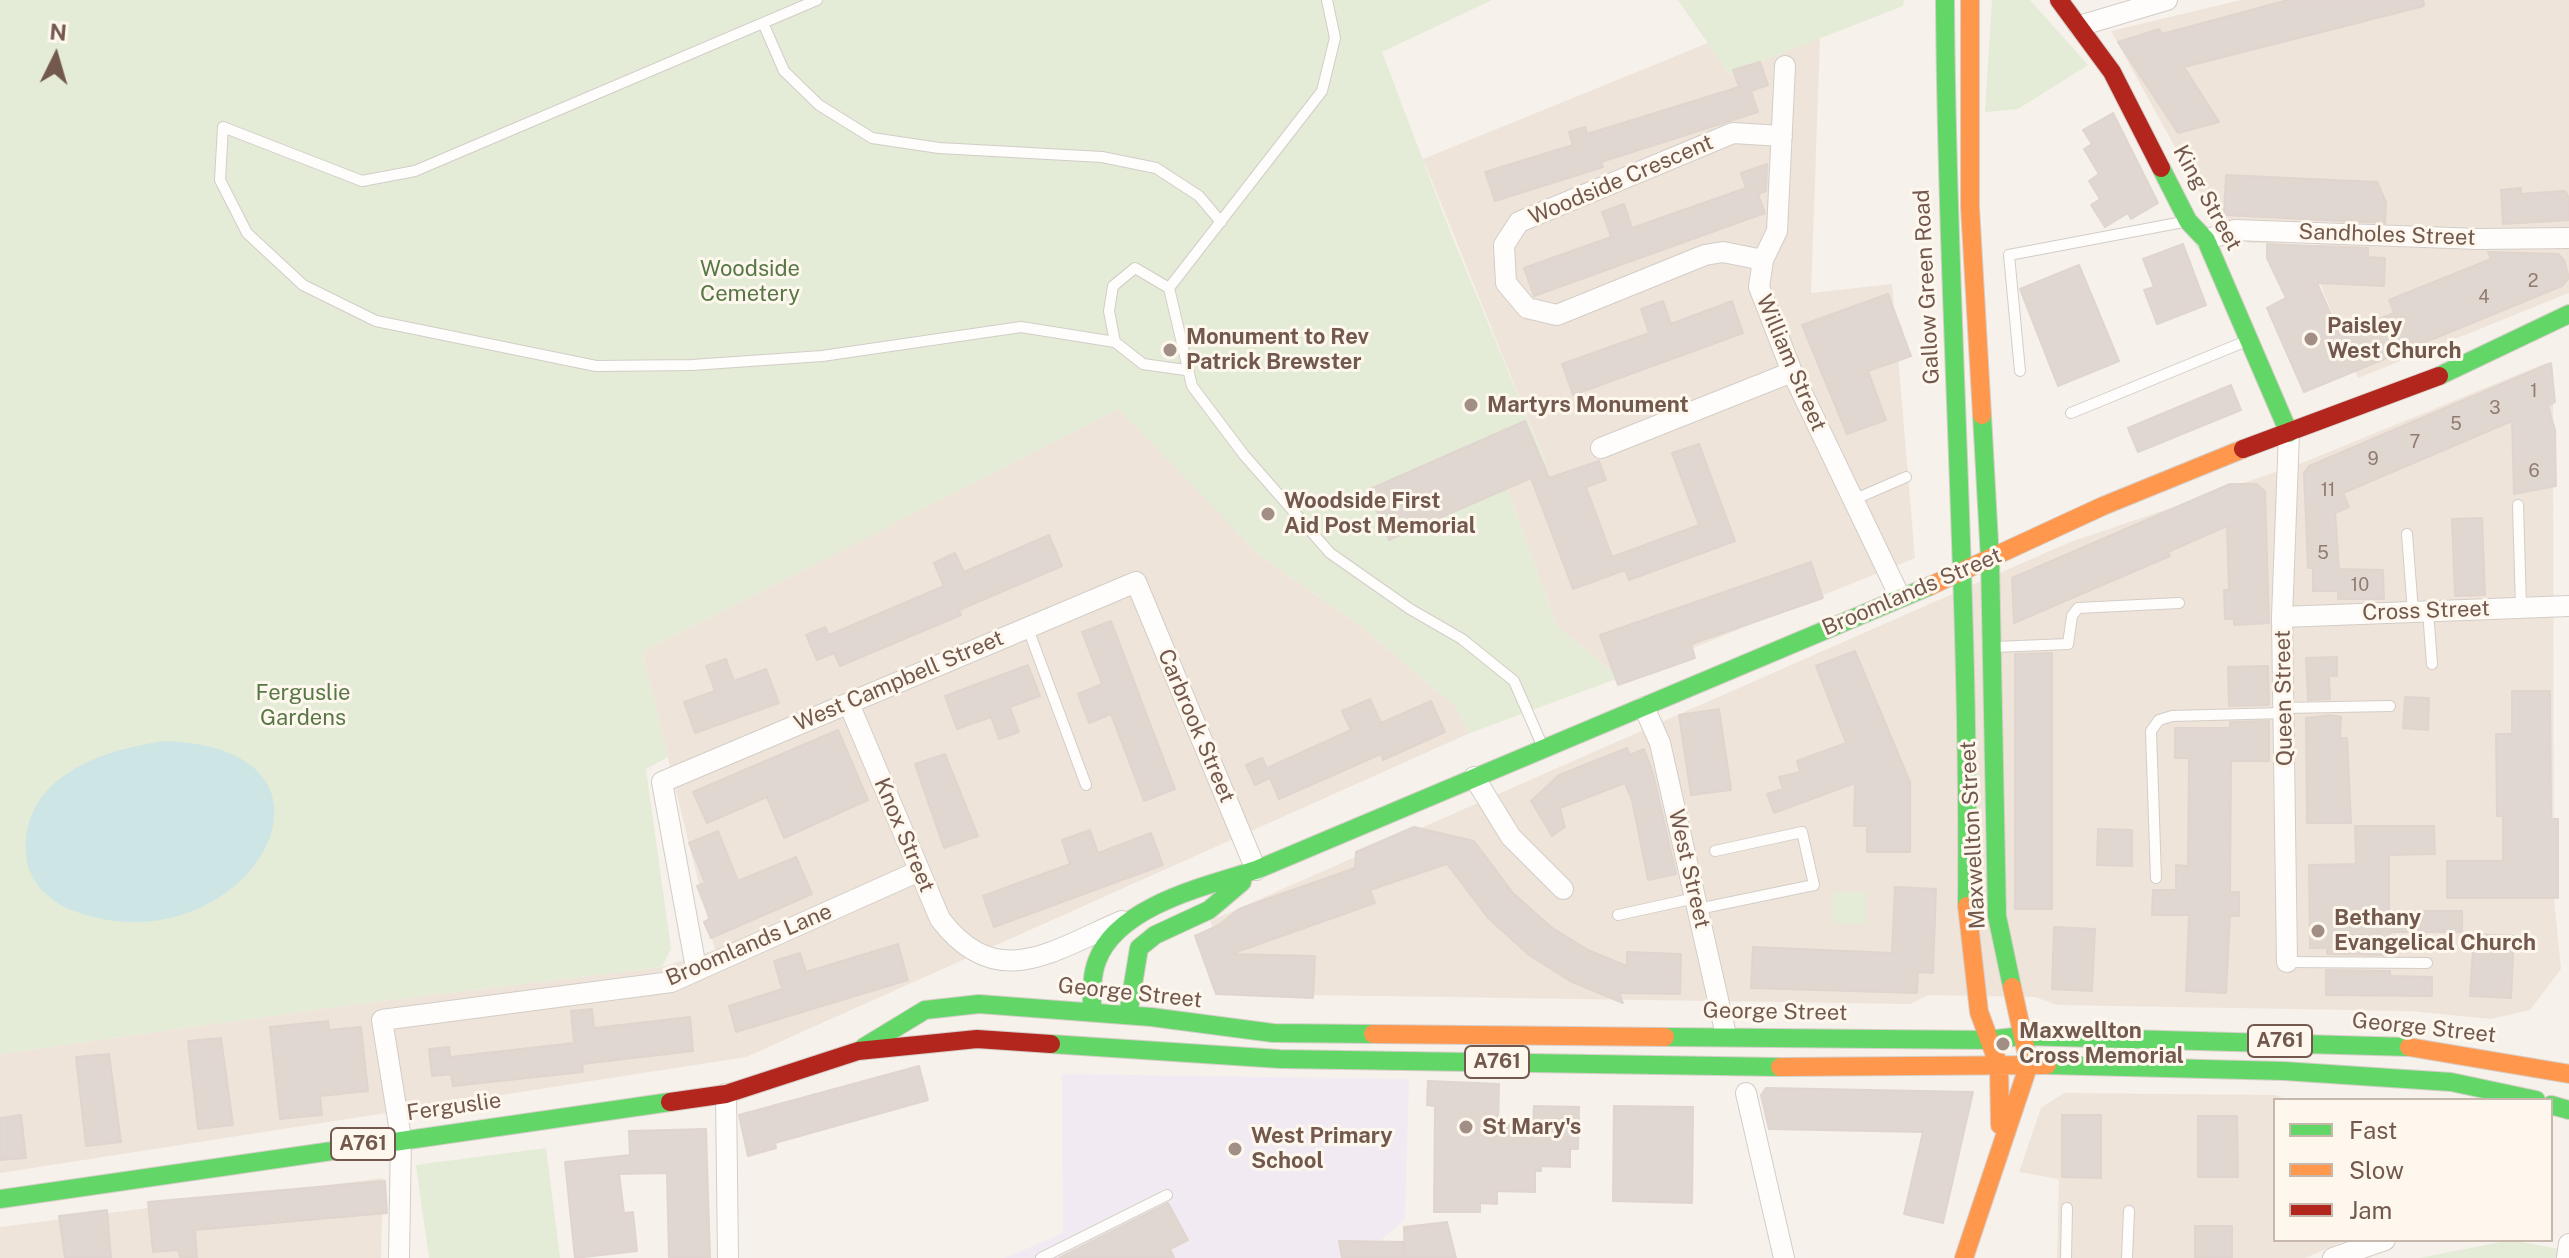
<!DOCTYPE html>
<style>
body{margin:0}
#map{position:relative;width:2569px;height:1258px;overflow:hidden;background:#f6f1eb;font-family:"Public Sans",sans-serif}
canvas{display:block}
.legend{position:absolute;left:2273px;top:1098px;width:280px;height:144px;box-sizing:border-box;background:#fef7ed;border:2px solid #c6b8ad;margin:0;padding:10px 14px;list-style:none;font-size:24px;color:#73594d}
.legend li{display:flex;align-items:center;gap:16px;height:40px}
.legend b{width:40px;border:2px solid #c6b8ad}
.north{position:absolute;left:16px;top:16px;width:80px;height:80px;-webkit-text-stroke:6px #fef7ed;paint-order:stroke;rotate:5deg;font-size:22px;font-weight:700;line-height:32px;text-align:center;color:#73594d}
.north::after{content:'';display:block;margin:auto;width:28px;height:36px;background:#73594d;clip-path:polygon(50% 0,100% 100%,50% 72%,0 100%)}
</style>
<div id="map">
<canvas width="2569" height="1258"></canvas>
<ul class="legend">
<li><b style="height:10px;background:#63d668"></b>Fast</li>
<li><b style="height:10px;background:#ff974d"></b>Slow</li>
<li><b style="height:10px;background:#b3261e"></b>Jam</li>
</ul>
<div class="north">N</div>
</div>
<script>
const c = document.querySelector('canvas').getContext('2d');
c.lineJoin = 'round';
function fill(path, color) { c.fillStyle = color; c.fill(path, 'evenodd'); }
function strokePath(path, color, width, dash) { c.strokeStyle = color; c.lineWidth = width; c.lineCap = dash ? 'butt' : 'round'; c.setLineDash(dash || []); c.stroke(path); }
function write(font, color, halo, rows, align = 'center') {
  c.font = font + ' "Public Sans",sans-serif'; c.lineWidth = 6; c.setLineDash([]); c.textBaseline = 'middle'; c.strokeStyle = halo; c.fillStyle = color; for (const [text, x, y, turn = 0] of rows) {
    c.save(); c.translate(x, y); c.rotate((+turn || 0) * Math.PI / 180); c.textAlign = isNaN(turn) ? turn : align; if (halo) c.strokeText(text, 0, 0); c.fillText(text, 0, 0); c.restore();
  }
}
fill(new Path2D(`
 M2241,0H2569V293L2358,378L2320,283L2321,249L2318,243H2248L2214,218L2111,31Z
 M1820,38L1811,293L1892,284L1915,558L1619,678L1556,625L1505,482L1546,463L1423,159L1708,43L1729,74Z
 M2546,363L2553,368L2554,899L2561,969L2530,1010L2491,1019L2410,1011L2057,1005L2035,997L1928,995L1910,1004L1244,994L1210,921L2068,543L2302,463Z
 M1120,408L1258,554L1363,628L1454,705L1470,733L746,1057L0,1173V1054L349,1005L662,967L715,950L642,652Z
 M2064,1093L2276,1095L2285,1099L2417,1100H2275V1240H2346L2305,1258H2057L2059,1179L2019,1172L2041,1108Z
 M383,1178L381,1258H0V1227Z`), '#efe4d9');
fill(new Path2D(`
 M1062,1074L1409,1079L1405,1219L1379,1242L1339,1241L1341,1258H1005L1063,1233Z`), '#f2eaf2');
fill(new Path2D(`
 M0,0H1492L1382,52L1448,226L1546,463L1505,482L1556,625L1619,678L1470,733L1454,705L1363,628L1258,554L1119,409L642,652L668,757L646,769L671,949L662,967L349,1005L0,1054Z
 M1678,0H1904L1903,6L1729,74Z
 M1992,0H2030L2088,65L2018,109L1985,112Z
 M1833,892H1866V924L1833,923Z
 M546,1148L560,1258H429L416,1165Z
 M2511,1240L2560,1249L2559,1258H2419Z`), '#e4ecd7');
fill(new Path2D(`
 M166,741C377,749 244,974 74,911C49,902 27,880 26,854C21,776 103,749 166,741Z`), '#cee5e5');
const building = new Path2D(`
 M2288,0H2423L2424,6L2184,67L2219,122L2178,133L2118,42L2159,29L2162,34Z
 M1760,62L1768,85L1751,91L1758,112L1601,162L1603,167L1495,201L1485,172L1573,145L1569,132L1585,127L1587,134L1739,87L1733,70Z
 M2113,113L2158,203L2131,219L2128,213L2105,227L2091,205L2100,199L2089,181L2099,174L2084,149L2092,144L2083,130Z
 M1767,164L1766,191L1758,194L1765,213L1534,296L1524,268L1611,237L1602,212L1624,204L1632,228L1746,188L1741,173Z
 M2226,175L2377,182L2386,202L2385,223L2224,215Z
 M2521,188V194L2565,191L2569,198V220L2503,224L2501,190Z
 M2183,244L2206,305L2157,324L2144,290L2154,287L2143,259Z
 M2267,244L2368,248V257L2385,258L2384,286L2317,283L2340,335L2394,313L2389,300L2491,259L2488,252L2558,254L2564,260L2569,278L2562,286L2304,392L2267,308L2286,298L2267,258Z
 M2079,265L2119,361L2058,386L2020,289Z
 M1888,294L1911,356L1868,371L1886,420L1847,434L1802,325Z
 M1663,301L1671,324L1732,301L1743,333L1573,395L1562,364L1649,333L1641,309Z
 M2551,363L2555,402L2548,406L2555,430L2556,486L2514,494L2512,421L2343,493L2349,507L2335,513L2339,569L2383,570L2384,599H2338V591H2313V568H2308L2304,473L2309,466Z
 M2231,385L2241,410L2138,452L2128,428Z
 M1525,421L1549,478L1599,461L1606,480L1586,487L1612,557L1699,525L1672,453L1699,444L1735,541L1629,580L1625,570L1573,589L1531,478L1389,540L1368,490Z
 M2230,484H2257L2265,492L2269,623L2234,625V619H2225L2224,590H2229L2227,526L2168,552L2170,556L2014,623L2012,578Z
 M2482,518L2485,595L2455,596L2452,519Z
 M1049,535L1062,566L959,610L961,615L840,666L834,653L817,660L806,635L825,627L829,635L944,586L934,563L955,553L964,572Z
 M1811,562L1823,598L1691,644L1695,658L1618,685L1600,635Z
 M1111,621L1175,789L1144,801L1111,714L1089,723L1078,694L1102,684L1082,632Z
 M1855,651L1910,782V852H1867V826H1854L1855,783L1774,813L1767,794L1783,789L1779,777L1800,772L1797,761L1846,743L1816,666Z
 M2052,653V909H2015V654Z
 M2337,657V676H2329L2330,699L2308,700L2306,658Z
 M726,659L734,681L766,669L779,703L695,733L684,702L715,691L706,666Z
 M1028,665L1040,696L1010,707L1019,732L999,739L991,717L957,729L945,696Z
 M2268,666L2269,705L2229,706L2228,667Z
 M2512,691H2550L2551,819H2558V898H2447V861H2503V816H2497L2496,734H2512Z
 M2405,697L2429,698L2428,730L2403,728Z
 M1370,699L1381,723L1431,701L1445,732L1383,760L1381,754L1279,799L1270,778L1255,785L1246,765L1262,758L1267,768L1351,730L1342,711Z
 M1719,709L1731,790L1691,795L1679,715Z
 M2331,715L2341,717L2340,738H2347L2351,823H2307L2306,718Z
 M2269,721V761H2231L2230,892H2239V916H2230L2226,993L2186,991L2189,915H2152L2153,890H2176V865L2188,866L2189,758H2175V728H2230V722Z
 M838,730L868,800L784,838L767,797L707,823L693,792Z
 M1627,748L1630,755L1644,749L1653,773L1676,874L1648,880L1632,800L1625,783L1560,808L1565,827L1552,836L1531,801L1559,775Z
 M945,754L978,836L944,848L915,764Z
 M2355,826H2434L2435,854L2389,855V911H2462V932H2390V955L2327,954V948H2310L2309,865L2356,864Z
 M1414,827L1474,841L1513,893L1551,927L1588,950L1627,966V952L1681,954L1680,994L1619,993L1623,1003L1570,981L1529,955L1488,918L1447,864L1370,890L1375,903L1231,954L1315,956L1313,998L1216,994L1195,936L1219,925L1239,909L1355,868L1356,852Z
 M2098,829L2132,830V866L2097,865Z
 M1090,830L1098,853L1151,833L1163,865L994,927L983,896L1070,864L1062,840Z
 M718,831L738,881L796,857L812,894L711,938L704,922L710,919L697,886L705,883L689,843Z
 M1895,887L1936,889L1933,973L1918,972L1917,993L1751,988L1753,947L1892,953Z
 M2054,927L2095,929L2092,991L2052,989Z
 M2474,934L2514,936L2511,998L2470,996Z
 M898,944L908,980L736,1032L729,1006L782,989L774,961L800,953L806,972Z
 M2326,970L2390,971V976L2432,977V996L2326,995Z
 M592,1009L594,1028L690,1017L693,1051L582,1064L583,1072L453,1086L451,1074L432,1076L429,1049L449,1047L450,1057L574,1043L571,1011Z
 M328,1021L329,1030L361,1027L368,1091L320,1096L322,1115L280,1119L270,1027Z
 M221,1038L233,1125L198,1129L188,1041Z
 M109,1054L121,1142L86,1146L76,1057Z
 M919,1066L928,1100L775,1143L776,1148L748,1156L739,1115Z
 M1428,1081L1499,1084L1498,1125H1533L1534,1106L1579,1107L1578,1149H1570V1167L1541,1166V1171H1535V1192L1497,1191V1204L1480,1203V1212H1434L1435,1106L1427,1105Z
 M1766,1088L1973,1092L1943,1223L1904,1214L1923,1132L1769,1129L1761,1095Z
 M1614,1106L1693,1107L1692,1203L1613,1201Z
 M21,1115L26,1158L0,1160V1118Z
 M2062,1115H2101V1178L2062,1177Z
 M2198,1116H2237L2238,1177H2198Z
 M706,1129L710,1258H669L667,1173L619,1174L624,1213L633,1212L637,1251L575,1258L565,1162L630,1155L629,1131Z
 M385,1181L387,1213L195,1230L197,1258H180L179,1250L153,1252L148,1202Z
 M1168,1203L1188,1240L1170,1249L1174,1258H1059Z
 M107,1210L111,1258H65L59,1216Z
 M1447,1222L1456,1258H1405L1404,1227Z
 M2195,1226H2232V1258H2195Z
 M1339,1241L1403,1242V1258H1342Z`);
fill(building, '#e0d7d1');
strokePath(building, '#dfd5ce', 2);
const lane = new Path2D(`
 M817,0L415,171L362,181L223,127L220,180L247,233L303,285L376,321L596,366L692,365L822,356L1021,327L1115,342L1143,364L1185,370
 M1327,0L1335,38L1322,91L1169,288L1192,386L1244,455L1330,553L1410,609L1462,639L1514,681L1542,745
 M763,23L784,71L819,105L872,138L939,148L1102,157L1156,168L1199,196L1221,222
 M1115,342L1109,311L1113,286L1135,268L1169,288
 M2020,371L2009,255L2183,222
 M2071,413L2244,342
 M1853,500L1906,477
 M2518,505L2521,607
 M2407,534L2413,612
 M2428,611L2432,664
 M1027,626L1086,785
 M1994,647L2068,644L2072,616L2078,608L2179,603
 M2284,708L2390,706
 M2156,878L2151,731L2159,720L2172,716L2284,713
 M1698,909L1814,885L1802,832L1715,851
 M1618,915L1695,898
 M2287,962L2427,963
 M1041,1258L1167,1195
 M2066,1258L2067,1208
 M2127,1258L2129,1211`);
const street = new Path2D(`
 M2079,26L2167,0
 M1785,66L1777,231L1763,260L1759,287L1792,372L1900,597
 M2206,240L2235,230L2478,239L2569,238
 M1763,260L1723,252L1705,255L1557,315L1527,308L1506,283L1504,245L1519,222L1733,133L1782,136
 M1601,448L1792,372
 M2282,617L2569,606
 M849,704L940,919C997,994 1053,950 1122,921
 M1644,707L1660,743L1726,1035
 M1474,777L1511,837L1563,889
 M2287,962L2282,617L2289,433
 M696,968L662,782L1136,582L1256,870
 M1746,1093L1784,1258
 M726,1094L728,1258
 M399,1258L401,1138L382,1020L671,982L919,871
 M2333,1258L2385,1240
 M2567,1258L2569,1244`);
const fast = new Path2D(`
 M1945,0C1947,302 1970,604 1967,906
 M2161,168L2188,221L2206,240L2289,433
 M2439,376L2569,314
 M1982,415L1990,560L1997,916L2012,987
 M1092,1011C1092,994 1091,977 1097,961C1117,906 1206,886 1256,870L1930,586
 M1128,1015L1139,948L1155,935L1209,910L1242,882
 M1665,1037L1988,1040L2022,1036L2409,1047
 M1051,1044L1280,1059L1780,1067
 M864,1047L925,1010L979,1004L1151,1017L1273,1033L1373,1034
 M2047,1065L2284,1071L2451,1082L2536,1100
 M2551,1105L2569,1110
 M0,1199L670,1102`);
const slow = new Path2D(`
 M1970,0V207L1982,415
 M1930,586L2103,506L2243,449
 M1967,906L1979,1012L1999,1066L2000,1125
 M1373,1034L1665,1037
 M2409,1047L2569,1074
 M1780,1067L2047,1065
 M1964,1258L2029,1064L2012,987`);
const jam = new Path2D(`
 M2059,0L2112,72L2161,168
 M2243,449L2439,376
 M670,1102L726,1094L858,1051L977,1039L1051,1044`);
strokePath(lane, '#d3cdc7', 12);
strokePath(street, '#d3cdc7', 22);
strokePath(fast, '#d6cec8', 20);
strokePath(slow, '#d6cec8', 20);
strokePath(jam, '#d6cec8', 20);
strokePath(lane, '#fefdfc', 10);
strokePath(street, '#fefdfc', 20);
strokePath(fast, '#63d668', 18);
strokePath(slow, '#ff974d', 18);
strokePath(jam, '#b3261e', 18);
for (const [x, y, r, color] of [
 [2311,339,8,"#a18e84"],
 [1170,350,8,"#a18e84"],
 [1471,405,8,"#a18e84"],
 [1268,514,8,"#a18e84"],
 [2318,931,8,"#a18e84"],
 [2003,1044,8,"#a18e84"],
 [1466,1127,8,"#a18e84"],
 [1235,1149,8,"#a18e84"]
]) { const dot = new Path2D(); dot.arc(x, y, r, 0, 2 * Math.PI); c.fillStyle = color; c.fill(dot); strokePath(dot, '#fef7ed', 3); }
write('18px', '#917b71', null, [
 ["2",2533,281],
 ["4",2484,297],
 ["1",2534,391],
 ["3",2495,408],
 ["5",2456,424],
 ["7",2415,442],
 ["9",2373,459],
 ["6",2534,471],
 ["11",2328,490],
 ["5",2323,553],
 ["10",2360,585]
]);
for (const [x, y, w] of [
 [2280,1041,64],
 [1497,1062,64],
 [363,1144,64]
]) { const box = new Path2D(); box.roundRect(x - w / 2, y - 16, w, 32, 6); c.fillStyle = '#fef7ed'; c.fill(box); strokePath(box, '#73594d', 2); }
write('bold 20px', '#73594d', null, [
 ["A761",2280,1041],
 ["A761",1497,1062],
 ["A761",363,1144]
]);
write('22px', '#73594d', '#fef7ed', [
 ["Woodside Crescent",1621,180,-23],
 ["King Street",2207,198,61],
 ["Sandholes Street",2387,235,2],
 ["Gallow Green Road",1927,287,-93],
 ["William Street",1791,363,67],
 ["Broomlands Street",1912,592,-23],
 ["Cross Street",2426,611,-2],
 ["West Campbell Street",899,681,-23],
 ["Queen Street",2284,698,-91],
 ["Carbrook Street",1196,726,67],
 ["Knox Street",904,835,67],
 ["Maxwellton Street",1973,835,-93],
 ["West Street",1689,869,77],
 ["Broomlands Lane",749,945,-23],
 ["George Street",1130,993,6],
 ["George Street",1775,1012,1],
 ["George Street",2424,1028,6],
 ["Ferguslie",454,1107,-8]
]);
write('22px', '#577846', '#fef7ed', [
 ["Woodside",750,269],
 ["Cemetery",750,294],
 ["Ferguslie",303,693],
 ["Gardens",303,718]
]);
write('bold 22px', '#73594d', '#fef7ed', [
 ["Paisley",2327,326],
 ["West Church",2327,351],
 ["Monument to Rev",1186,337],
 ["Patrick Brewster",1186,362],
 ["Martyrs Monument",1487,405],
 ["Woodside First",1284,501],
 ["Aid Post Memorial",1284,526],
 ["Bethany",2334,918],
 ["Evangelical Church",2334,943],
 ["Maxwellton",2019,1031],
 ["Cross Memorial",2019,1056],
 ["St Mary's",1482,1127],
 ["West Primary",1251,1136],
 ["School",1251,1161]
], 'left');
</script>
